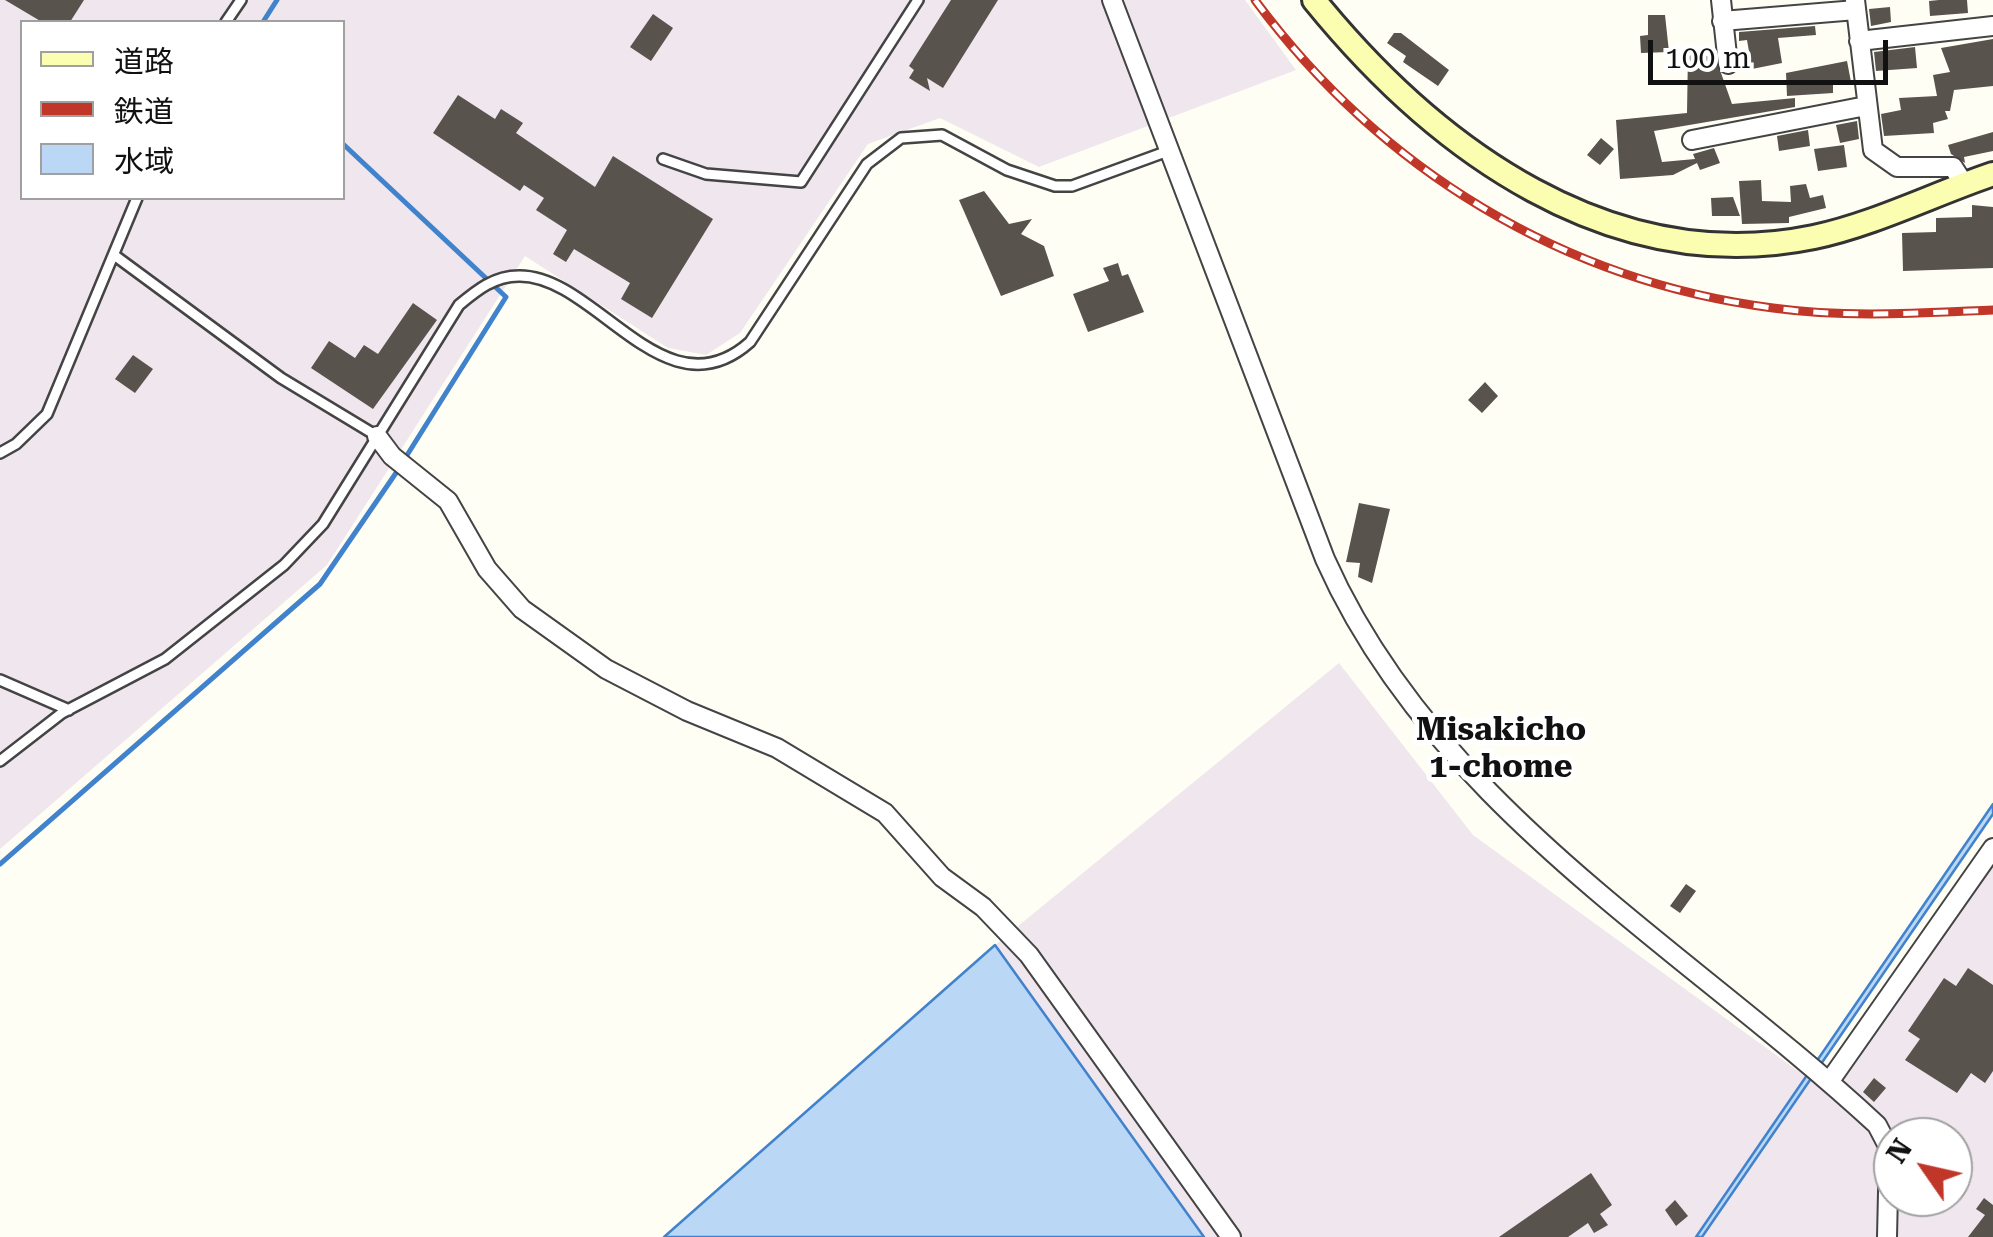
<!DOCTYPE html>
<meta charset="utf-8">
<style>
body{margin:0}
#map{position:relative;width:1993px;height:1237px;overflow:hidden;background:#fffef5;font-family:"Roboto Serif","Noto Sans JP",serif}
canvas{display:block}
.legend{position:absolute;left:20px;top:20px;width:325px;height:180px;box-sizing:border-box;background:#fff;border:2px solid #a0a0a0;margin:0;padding:12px 18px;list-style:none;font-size:30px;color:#111}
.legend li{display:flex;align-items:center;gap:20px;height:50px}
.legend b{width:50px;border:2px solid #a0a0a0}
.north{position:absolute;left:1873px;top:1117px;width:100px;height:100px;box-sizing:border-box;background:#fff;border:2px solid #a0a0a0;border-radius:50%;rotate:304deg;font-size:28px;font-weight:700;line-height:40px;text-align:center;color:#111}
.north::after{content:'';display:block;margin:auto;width:35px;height:45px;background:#c03729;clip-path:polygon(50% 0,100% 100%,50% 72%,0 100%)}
.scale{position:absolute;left:1648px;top:40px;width:240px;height:45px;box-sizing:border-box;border:5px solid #111;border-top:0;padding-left:12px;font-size:30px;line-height:35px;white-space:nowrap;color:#111;-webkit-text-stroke:8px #fff;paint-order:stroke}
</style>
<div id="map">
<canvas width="1993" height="1237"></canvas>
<ul class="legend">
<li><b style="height:12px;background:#fbfdb1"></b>道路</li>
<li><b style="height:12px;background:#c03729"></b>鉄道</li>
<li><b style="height:28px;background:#bad7f6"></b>水域</li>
</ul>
<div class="north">N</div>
<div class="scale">100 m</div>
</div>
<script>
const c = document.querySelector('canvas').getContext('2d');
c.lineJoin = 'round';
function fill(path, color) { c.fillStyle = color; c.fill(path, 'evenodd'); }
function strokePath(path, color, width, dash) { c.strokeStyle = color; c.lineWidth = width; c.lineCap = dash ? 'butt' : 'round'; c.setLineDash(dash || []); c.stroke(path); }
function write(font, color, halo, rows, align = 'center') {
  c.font = font + ' "Roboto Serif",serif'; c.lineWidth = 10; c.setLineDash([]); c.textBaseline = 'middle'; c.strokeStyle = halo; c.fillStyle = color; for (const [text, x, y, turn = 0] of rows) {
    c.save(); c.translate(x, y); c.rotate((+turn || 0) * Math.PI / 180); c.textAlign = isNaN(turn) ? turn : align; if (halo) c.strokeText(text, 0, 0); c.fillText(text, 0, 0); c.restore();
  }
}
fill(new Path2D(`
 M0,0H1245L1296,70L1039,167L940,118L868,144L740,333L706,355L668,348L525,256L327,565L0,849ZM22,22H342V198H22Z
 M1339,663L1473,835L1827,1092L1993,856V1237H1204L995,945ZM1893,1137H1953V1197H1893Z`), '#efe6ee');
const water = new Path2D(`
 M1993,804V814L1702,1237H1696Z
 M995,945L1204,1237H664Z`);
fill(water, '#bad7f6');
strokePath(water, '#4182cc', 2.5);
strokePath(new Path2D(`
 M263,22L277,0
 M342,143L506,297L404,460
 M0,864L320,584L398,470`), '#4182cc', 5);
fill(new Path2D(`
 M5,0H84L70,22H42Z
 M951,0H998L943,88L927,78L930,91L909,78L914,70L909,66Z
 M1939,0H1967L1968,13L1930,16L1929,1Z
 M1890,7L1891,22L1871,26L1869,9Z
 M653,14L673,28L651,61L630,47Z
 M1648,15H1665L1669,52L1641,53L1640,36L1648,35Z
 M1815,26L1816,35L1778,38L1782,63L1752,69L1747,40L1739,41V32Z
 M1394,33H1401L1449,70L1438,86L1403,62L1406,56L1387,43Z
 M1993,39V86L1954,90L1950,111H1945L1948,119L1933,123L1934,133L1884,136L1881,114L1901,110L1899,98L1937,96L1933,75L1950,72L1941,48Z
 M1915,47L1917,68L1876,71L1874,52Z
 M1702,50L1703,56H1715L1732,104L1795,98V107L1654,131L1662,162L1695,159L1693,154L1714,148L1720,163L1700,170L1697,163L1673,175L1620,179L1616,120L1687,113L1688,52Z
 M1847,61L1851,82L1833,85V93L1787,96L1786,73Z
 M458,95L495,119L501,109L523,123L516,133L595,187L613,156L713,219L652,318L621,299L630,283L574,249L566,262L553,254L567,230L536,210L544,198L524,185L520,191L433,133Z
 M1857,121L1859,139L1840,143L1836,125Z
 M1808,130L1810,146L1779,151L1777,136Z
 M1993,132V151L1964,157L1965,163L1951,154L1948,145Z
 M1601,138L1614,149L1600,165L1587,155Z
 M1844,145L1847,167L1818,171L1814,149Z
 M1761,180L1762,201L1791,202L1790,186L1806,184L1810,198L1823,195L1826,208L1789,217V223L1742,224L1739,181Z
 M984,191L1009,224L1032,219L1021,234L1044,246L1054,276L1001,296L959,200Z
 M1733,197L1740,216H1712L1711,198Z
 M1972,205L1993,207V268L1903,271L1902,233L1936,232V218L1972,217Z
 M1118,263L1122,276L1128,274L1144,312L1088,332L1073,294L1109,281L1103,268Z
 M413,303L437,320L373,409L311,368L329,341L355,358L364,345L378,354Z
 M133,355L153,369L135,393L115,379Z
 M1485,382L1498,396L1482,413L1468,400Z
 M1359,503L1390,509L1372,583L1358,577L1360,563L1346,562Z
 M1686,884L1696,891L1680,913L1670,906Z
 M1968,968L1993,985V1071L1985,1083L1971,1073L1957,1093L1905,1060L1920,1039L1908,1031L1944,978L1956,986Z
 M1874,1078L1886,1088L1874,1102L1863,1092Z
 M1591,1173L1612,1205L1600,1214L1608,1225L1594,1233L1588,1223L1568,1237H1499Z
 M1984,1198L1993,1205V1237H1968L1985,1215L1976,1209Z
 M1675,1200L1688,1216L1676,1226L1665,1210Z`), '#59534d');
const lane = new Path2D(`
 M226,22L241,0
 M663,159L706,174L801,182L918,0
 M114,255L281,378L377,436
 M0,453L16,444L47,414L137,198
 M0,680L69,710
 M0,761L62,713L165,659L284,565L323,524L459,305C477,290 494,276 519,276C596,275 665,418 750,342L867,164L901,138L942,135L1007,170L1055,186H1072L1168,151`);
const street = new Path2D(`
 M1112,0L1325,559C1435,807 1684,946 1877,1125L1889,1148L1887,1237
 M1721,0L1728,64
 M1855,0L1873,150L1897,167H1953L1964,184
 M1722,21L1856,10
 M1859,41L1993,26
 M1692,140L1866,106
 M377,436L392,456L448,501L487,569L522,609L606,669L687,711L777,748L885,813L942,877L983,907L1029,955L1231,1237
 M1829,1082L1993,848`);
const secondary = new Path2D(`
 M1314,0C1435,149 1611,279 1814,237C1875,224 1934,194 1993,174`);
strokePath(lane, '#444', 14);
strokePath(street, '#444', 22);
strokePath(secondary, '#333', 28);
strokePath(lane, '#fff', 9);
strokePath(street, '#fff', 18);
strokePath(secondary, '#fbfdb1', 22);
const rail = new Path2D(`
 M1255,0C1381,170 1563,281 1773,308C1846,318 1920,313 1993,310`);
strokePath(rail, '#c03729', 9);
strokePath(rail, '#fff', 5, [15]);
write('bold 32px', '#111', '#fff', [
 ["Misakicho",1501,731],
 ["1-chome",1501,768]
]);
</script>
